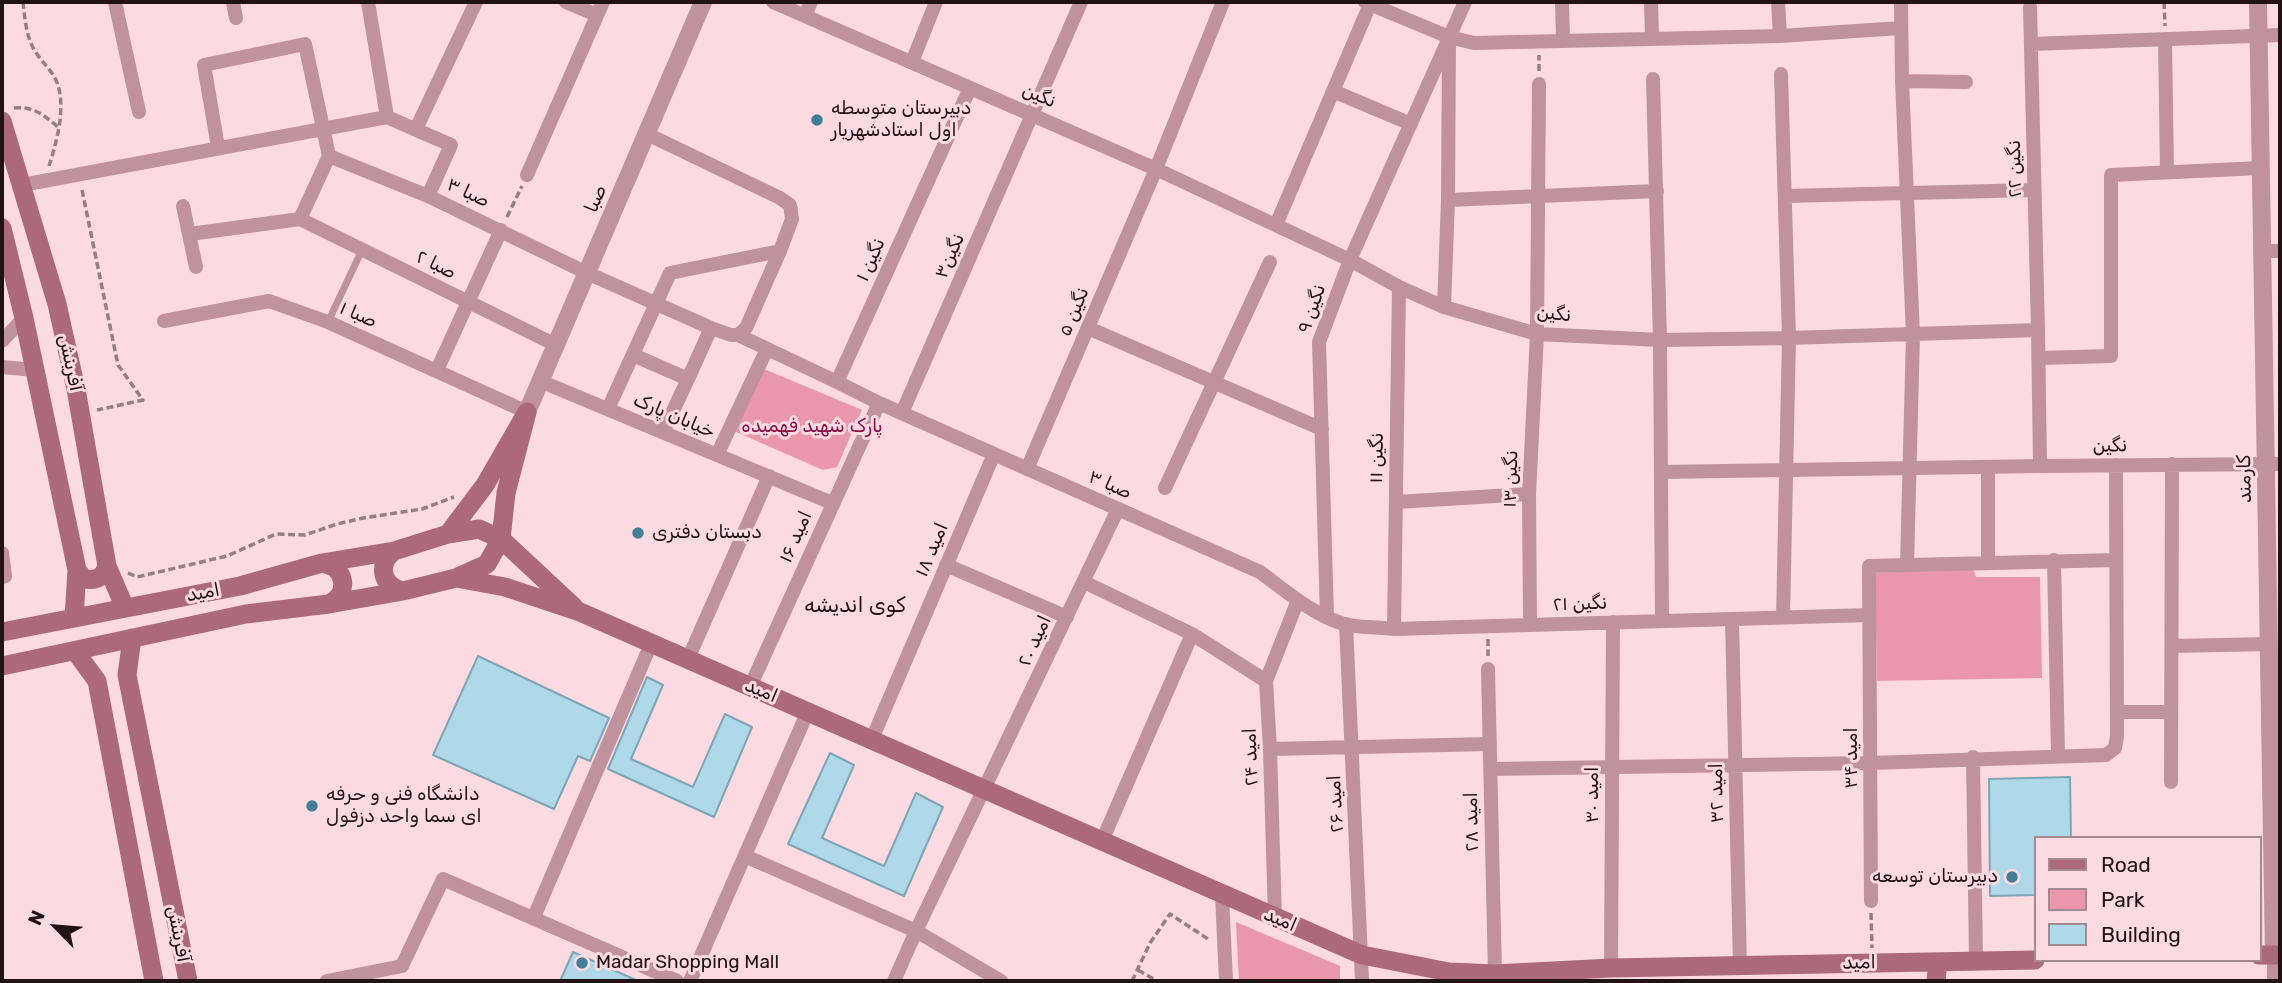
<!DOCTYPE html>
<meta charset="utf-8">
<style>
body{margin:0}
#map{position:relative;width:2282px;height:983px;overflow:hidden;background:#fcdae2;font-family:Rubik,sans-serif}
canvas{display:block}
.frame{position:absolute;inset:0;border:4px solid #201215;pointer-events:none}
.legend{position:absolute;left:2034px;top:836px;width:228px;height:126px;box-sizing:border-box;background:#fcdae2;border:2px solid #a48a90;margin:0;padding:9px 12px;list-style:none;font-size:21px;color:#201215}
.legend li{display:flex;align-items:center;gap:14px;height:35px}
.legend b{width:35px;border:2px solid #a48a90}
.north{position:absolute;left:21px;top:892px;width:70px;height:70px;-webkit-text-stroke:5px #fcdae2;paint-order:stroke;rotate:295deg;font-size:19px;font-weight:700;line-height:28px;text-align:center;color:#201215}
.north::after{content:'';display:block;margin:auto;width:24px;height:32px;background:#201215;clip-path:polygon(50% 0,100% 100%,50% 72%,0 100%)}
</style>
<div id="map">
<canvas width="2282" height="983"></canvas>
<div class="frame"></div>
<ul class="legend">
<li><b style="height:9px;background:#ab697b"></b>Road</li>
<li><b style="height:19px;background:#ea97ad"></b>Park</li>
<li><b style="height:19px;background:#afd8e8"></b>Building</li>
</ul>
<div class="north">N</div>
</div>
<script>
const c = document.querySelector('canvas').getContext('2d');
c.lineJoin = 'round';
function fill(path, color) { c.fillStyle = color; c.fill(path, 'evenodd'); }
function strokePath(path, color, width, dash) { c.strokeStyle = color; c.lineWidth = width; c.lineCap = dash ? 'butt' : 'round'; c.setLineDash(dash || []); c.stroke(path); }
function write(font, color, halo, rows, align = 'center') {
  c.font = font + ' Rubik,Cairo,sans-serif'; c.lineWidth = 6; c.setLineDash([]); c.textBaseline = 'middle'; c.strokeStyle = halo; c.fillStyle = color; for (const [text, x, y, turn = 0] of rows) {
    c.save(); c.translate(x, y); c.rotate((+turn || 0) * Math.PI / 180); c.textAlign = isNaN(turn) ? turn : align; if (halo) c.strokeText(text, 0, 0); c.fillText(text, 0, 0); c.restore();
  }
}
fill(new Path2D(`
 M752,364L862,410L837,467L823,470L725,427Z
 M1973,568L1976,577H2040L2042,678L1877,681L1875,573Z
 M1236,922L1340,966V981H1239Z`), '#ea97ad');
const building = new Path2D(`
 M478,656L609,718L590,761L578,756L554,809L433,755Z
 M647,677L663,685L631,759L693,787L725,714L752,727L714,817L608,769Z
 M830,753L854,765L822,838L884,866L916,793L943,807L904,896L788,844Z
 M2070,777L2071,838H2035V895L1990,896L1989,779Z
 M573,952L638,981H560Z`);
fill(building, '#afd8e8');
strokePath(building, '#7ea6b5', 2);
strokePath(new Path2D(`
 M23,2C25,19 26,39 37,54C43,63 51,70 56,80C67,105 57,141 49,166
 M2164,2L2165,26
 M1539,71V55
 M14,108C33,106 44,115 58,127
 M82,190L118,365L143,400L97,410
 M507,217L522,186
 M128,573L137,577L227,556L276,534L305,535L337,524L363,518L422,509L454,497
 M1488,639V656
 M1871,913L1872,948
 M1138,970L1157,981
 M1132,981L1150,943L1170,914L1208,939`), '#967e83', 3.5, [7, 3.5]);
strokePath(new Path2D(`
 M328,322L362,250`), '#c0929d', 7);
strokePath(new Path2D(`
 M115,2L139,112
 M233,2L236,18
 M368,2L387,117
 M566,2L597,15
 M773,2L1156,169L1350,260L1399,287L1444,307L1537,334L1660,340L1789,338L2038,330L2040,466L2280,464
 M1365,2L1449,37L1474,43L1780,36L1901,28
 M1562,2L1563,41
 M1651,2L1652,39
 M1778,2L1780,36
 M1901,2L1902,81L1966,82
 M2030,7L2038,330
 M805,16L811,2
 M2165,39L2167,172
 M2031,44L2280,35
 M912,62L936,2
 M1781,74L1789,338L1783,617
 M1653,79L1660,340L1662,621
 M1902,81L1913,335L1907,565
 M970,88L837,382L879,403L1260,572C1286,591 1313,615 1344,624C1359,628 1378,627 1394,629L1869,615
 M1333,91L1411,124
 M416,129L476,2
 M329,156L428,196L587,273L711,328L688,379
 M527,175L603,2
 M22,185L387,117L451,145L428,196
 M1785,196L2034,190
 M1448,200L1657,191
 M183,206L196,267
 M300,219L556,345
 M1276,225L1371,2
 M190,234L300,219L329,156L305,44L204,65L218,147
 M2263,251H2280
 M1444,307L1448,200L1449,45
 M164,321L269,301L328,322L527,412
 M711,328L731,335H738L746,328L780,251
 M1088,328L1322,429
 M738,335L837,382
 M2,341L24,318
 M633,355L688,379L663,432
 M2040,358L2111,356V175L2261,168
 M2,367L34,370
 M437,370L501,230
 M540,381L832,503
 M608,409L670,273L780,251L792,219L790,205L780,198L647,134
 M902,413L1081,2
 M717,455L767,349
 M1988,467V562
 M1027,469L1156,169L1223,2
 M1661,472L2040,466
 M1165,488L1270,262
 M1396,502L1529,494
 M2,553L5,576L2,577
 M2054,560L2058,756
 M946,565L1067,617
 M1084,582L1192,634L1266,681
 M1327,617L1319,342L1350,260L1465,2
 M1732,619L1740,966
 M1346,624L1362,981
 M1530,625L1529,494L1537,334L1539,84
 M1394,629L1399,287
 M2172,646L2269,644
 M688,659L769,476
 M1488,669L1495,974
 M750,687L879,403
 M2117,712H2171
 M872,739L994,454
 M1270,749L1490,744
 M1973,757L1976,961
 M1491,769L1871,763L2106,755L2115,748L2117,736L2116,465
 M2171,782L2172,464
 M1102,841L1192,634
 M745,856L916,931L894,981
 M1222,895L1226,981
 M1871,901L1869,566L2116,560
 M534,917L651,644
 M1275,918L1270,749L1266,681L1298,600
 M1611,968L1613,622
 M327,981L402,966L443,879L677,981
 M690,981L808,711
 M1001,981L916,931L1118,509
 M2274,981V955`), '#c0929d', 14);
strokePath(new Path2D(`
 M2258,2L2274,955
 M527,412L703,2`), '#c0929d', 18);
strokePath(new Path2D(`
 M2,121L57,304L76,389L107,566L125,608
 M2,228L24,318L77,570L74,618
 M394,551C377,564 381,586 403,591
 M322,563C345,566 351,593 329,604
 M77,570L84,579C96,581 103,578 107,566
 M456,578L505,587L580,612L1362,955L1449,972L1495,974L1611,968L2035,960
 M2,632L240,586L322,563L394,551L448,534L479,529L501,539L574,607
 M132,638L127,675L188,981
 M75,651L97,681L154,981
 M2,666L246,614L329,604L403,591L456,578L487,564L501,539L506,493L527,412L485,485L448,534
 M2259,955H2280
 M1936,981L1938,962`), '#ab697b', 19);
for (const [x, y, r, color] of [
 [817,120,7,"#438097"],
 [638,533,7,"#438097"],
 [312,806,7,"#438097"],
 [2012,877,7,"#438097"],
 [582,963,7,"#438097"]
]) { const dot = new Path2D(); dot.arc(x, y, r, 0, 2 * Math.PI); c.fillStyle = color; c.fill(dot); strokePath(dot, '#fcdae2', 2.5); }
write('19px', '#201215', '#fcdae2', [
 ["نگین",1039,96,23],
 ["نگین ۲۲",2015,169,-91],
 ["صبا ۳",468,193,25],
 ["صبا",596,199,-67],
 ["نگین۳",950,256,-66],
 ["نگین ۱",871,260,-66],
 ["صبا ۲",436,265,26],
 ["نگین ۹",1312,309,-71],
 ["نگین ۵",1074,312,-67],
 ["نگین",1554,314,6],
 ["صبا ۱",358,315,23],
 ["آفرینش",70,363,78],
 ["خیابان پارک",674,416,23],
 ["نگین",2110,446,-1],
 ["نگین ۱۱",1377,458,-89],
 ["نگین ۱۳",1511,479,-88],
 ["کارمند",2245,479,-91],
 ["صبا ۳",1110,485,24],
 ["امید ۱۶",796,537,-66],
 ["امید ۱۸",932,550,-67],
 ["امید",203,593,-11],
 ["نگین ۲۱",1580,604,-2],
 ["امید ۲۰",1035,641,-65],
 ["امید",761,691,23],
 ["امید ۲۴",1251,757,-92],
 ["امید ۳۴",1852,758,-90],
 ["امید ۳۲",1717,793,-91],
 ["امید ۳۰",1593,795,-90],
 ["امید ۲۶",1336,804,-93],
 ["امید ۲۸",1472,822,-91],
 ["امید",1280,920,23],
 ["آفرینش",178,934,79],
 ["امید",1859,963,-1]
]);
write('19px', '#201215', '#fcdae2', [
 ["دبیرستان متوسطه",831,109],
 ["اول استادشهریار",831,131],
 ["دبستان دفتری",652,533],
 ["دانشگاه فنی و حرفه",326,795],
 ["ای سما واحد دزفول",326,817],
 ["دبیرستان توسعه",1998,877,"right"],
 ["Madar Shopping Mall",596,963]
], 'left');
write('19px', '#8b0e45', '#fcdae2', [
 ["پارک شهید فهمیده",812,427]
]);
write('21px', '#201215', '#fcdae2', [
 ["کوی اندیشه",855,606]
]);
</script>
